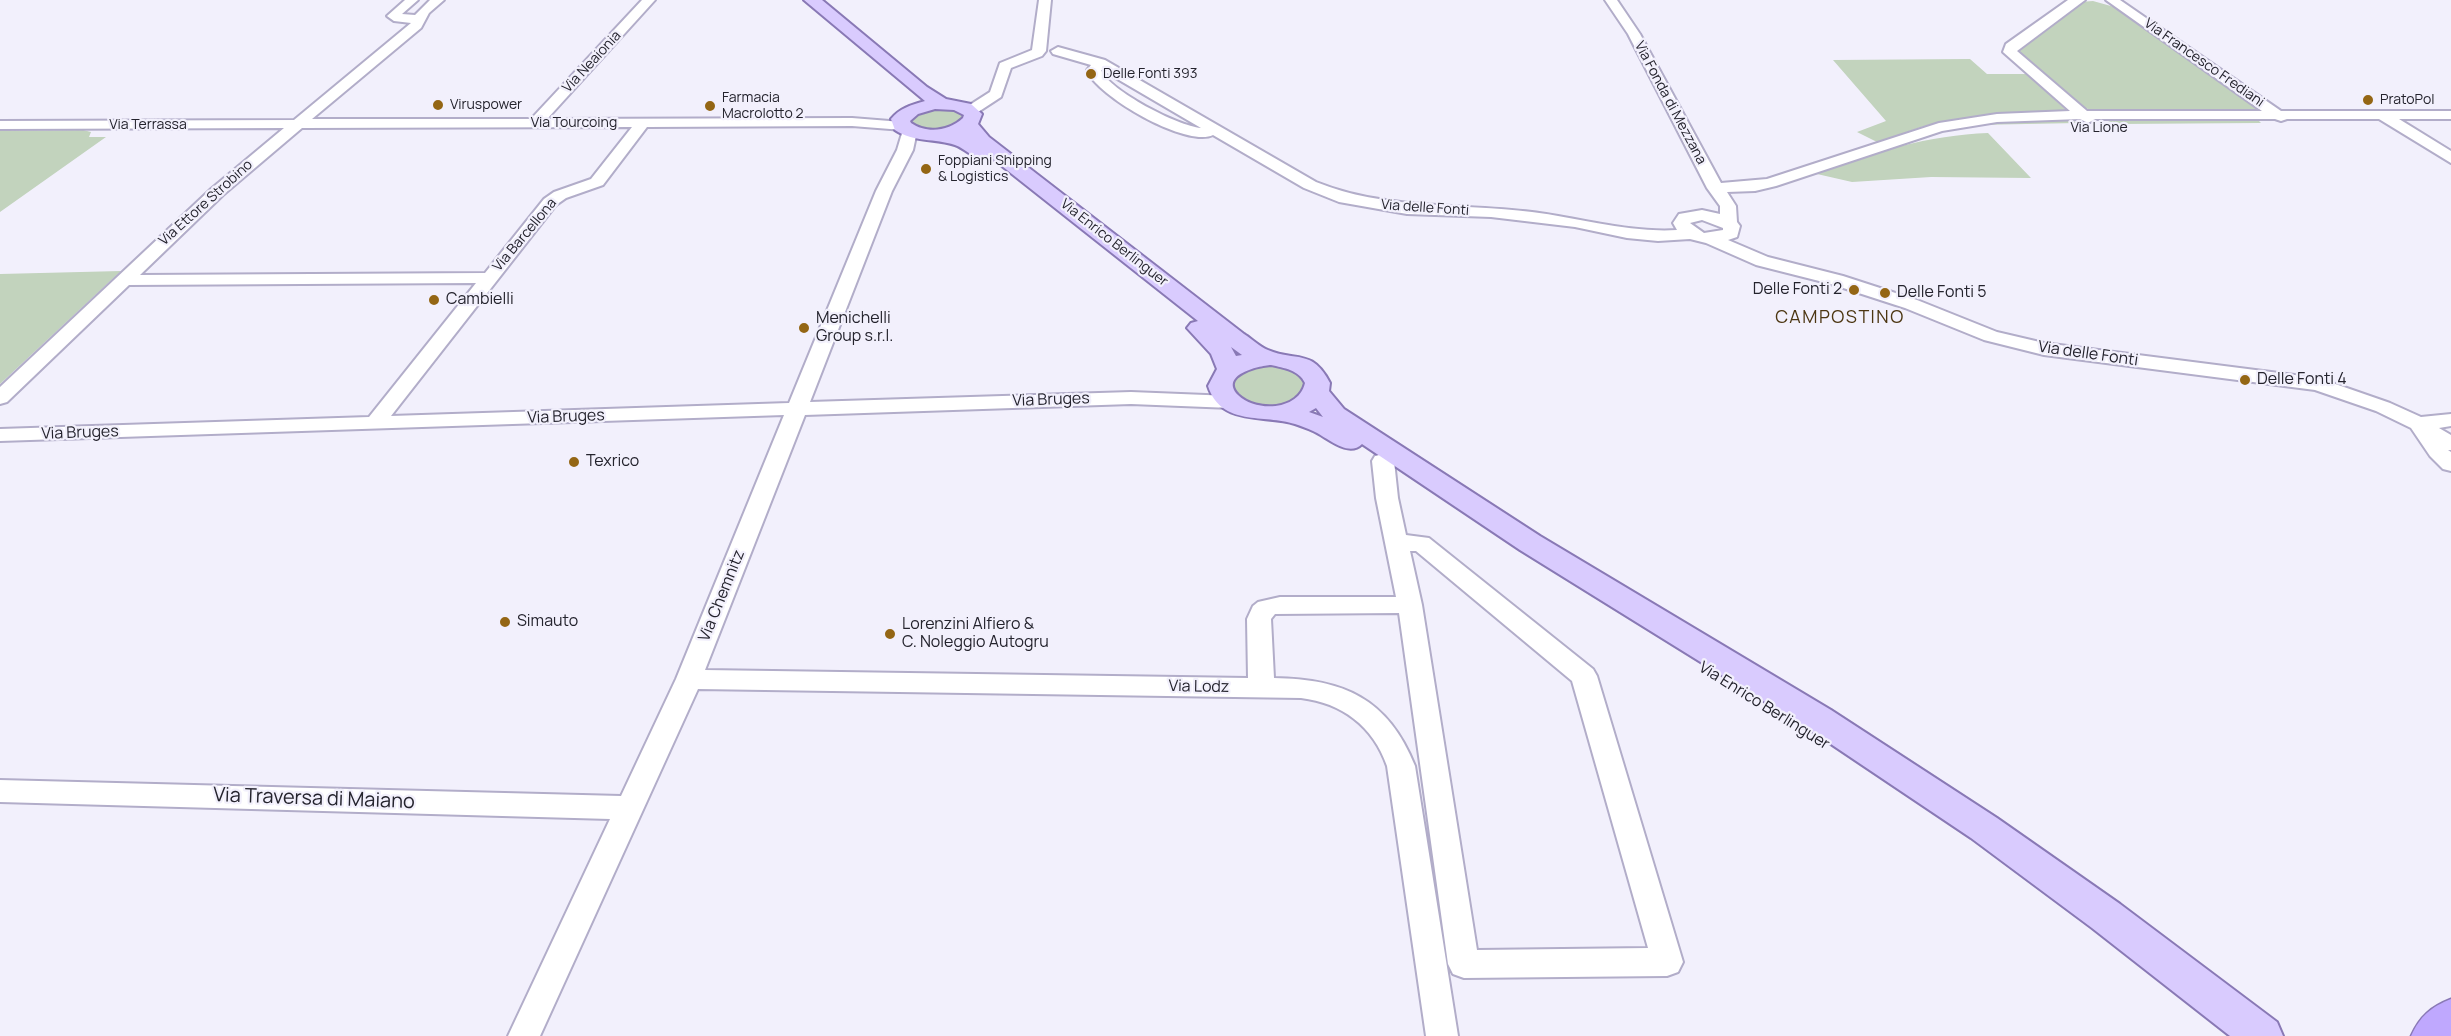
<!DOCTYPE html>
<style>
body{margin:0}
canvas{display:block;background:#f2f0fc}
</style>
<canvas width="2451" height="1036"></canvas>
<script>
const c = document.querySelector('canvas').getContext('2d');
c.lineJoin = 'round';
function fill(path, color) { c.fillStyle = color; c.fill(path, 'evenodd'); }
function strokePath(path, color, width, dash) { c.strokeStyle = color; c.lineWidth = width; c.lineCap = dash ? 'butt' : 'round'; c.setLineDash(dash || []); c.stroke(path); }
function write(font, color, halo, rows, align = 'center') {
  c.font = font + ' Manrope,sans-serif'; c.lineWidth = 4.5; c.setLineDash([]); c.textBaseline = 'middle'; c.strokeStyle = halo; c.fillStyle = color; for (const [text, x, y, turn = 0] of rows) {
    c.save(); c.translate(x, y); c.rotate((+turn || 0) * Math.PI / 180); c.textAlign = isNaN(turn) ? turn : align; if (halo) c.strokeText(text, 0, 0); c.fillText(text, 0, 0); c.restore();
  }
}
fill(new Path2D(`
 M2093,1L2118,8L2258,109L2254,111H2097L2084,108L2076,103L2018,55L2016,48L2080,2Z
 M1970,59L1987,74H2027L2066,110L1958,120L1921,127L1877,142L1857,132L1886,121L1833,60Z
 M947,107L964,113V120C944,131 932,131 911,126L908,119L923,110Z
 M2249,118L2257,119L2261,123L2117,124L2105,120Z
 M2071,119L2077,123L1976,125L2005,121Z
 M83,130L91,132L89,137H106L0,212V131Z
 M1988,133L2031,178L1931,177L1852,182L1817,174C1871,152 1930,135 1988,133Z
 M121,271L0,384V274Z
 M1268,364L1287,366L1308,380L1297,402C1288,404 1278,407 1269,407C1254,406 1213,390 1241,372C1248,367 1260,366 1268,364Z`), '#c2d3bd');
const minor = new Path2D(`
 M405,0H418L402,14L415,15L430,0H444L429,13L421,28L312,119H531L642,0H655L547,119L852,118L902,122L907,123L909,127L915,128L917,131L913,150L892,191L810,402L1131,392L1231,396L1238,398L1241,402L1238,406L1231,408L1131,404L805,415L705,670L1248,678L1247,619L1253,606L1258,602L1280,597H1396L1376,498L1372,461L1375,456L1383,454L1391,456L1394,461L1398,498L1406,535L1429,538L1593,669L1597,676L1683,962L1678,972L1667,976L1464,978L1453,974L1448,964L1399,613L1275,614L1271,619L1274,678C1343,679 1388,698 1415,766L1458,1036H1426L1387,766C1373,726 1342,703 1301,698L698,689L540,1036H508L610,819L0,802V780L621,796L676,679L784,415L0,441V429L369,417L476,283L129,285L7,402L0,404V387L211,189L284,128L0,129V121L294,120L411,23L394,21L387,16ZM852,126L903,130L897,150L876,191L789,403L391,416L556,205L566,198L603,185L647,127ZM632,127L591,179L554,192L544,199L485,273L140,275L223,195L302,128ZM1410,551H1416L1572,681L1648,948L1477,950L1422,605Z
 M1039,0H1051L1046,51L1042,56L1011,68L1001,97L975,114H965L963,111L965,108L990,92L1000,63L1032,50Z
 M1605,0H1617L1640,34L1721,183L1767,179L1939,123L1997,114L2070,111L2003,52L2006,44L2068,0H2085L2017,51L2087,111H2262L2106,0H2120L2281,111H2451V119H2399L2451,151V163L2379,119H2287L2281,121L2275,119H2095L2088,123L2080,119L1997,122L1942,131L1776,186L1755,191L1727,192L1736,206L1737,222L1740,226L1737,237L1728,240L1768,257L1843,276L1917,300L1997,332L2044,343L2318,378L2390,403L2421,417L2451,414V426L2439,428L2451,435V450H2448L2451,452V471L2443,469L2430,456L2411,428L2376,411L2315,390L2044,355L1984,340L1905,308L1831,284L1756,265L1706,243L1690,239L1658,241L1627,238L1575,227L1491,217L1407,214L1339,202L1304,188L1213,135C1187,148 1096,96 1087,70L1091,65L1053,54L1051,51L1058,47L1105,60L1316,182C1385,210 1459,203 1532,212C1580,218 1629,233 1677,230L1673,223L1679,214L1702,210L1720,214V206L1707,188L1628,34ZM1101,70H1102L1201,128C1178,126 1110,91 1101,70ZM1702,220L1723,228V230L1704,233L1690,223Z`);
const major = new Path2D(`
 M804,0H822L927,87L946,99L971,104L982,114L978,124L989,137L1244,334C1252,339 1260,347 1268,350C1296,362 1312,348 1330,383L1329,391L1344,409L1540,536L1831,710L1997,818L2120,904L2277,1022L2283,1036H2230L2092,928L1971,838L1807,728L1520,550L1362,444C1348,458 1327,437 1313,431C1307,428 1301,426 1295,424C1265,414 1221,427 1208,386L1217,369L1211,354L1187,328L1191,323L1198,321L993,159C978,165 969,150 955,145C935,138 914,143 895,130L891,119C900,108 911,105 925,101ZM935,109L954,110L964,115L963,118C949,131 927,134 911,123L910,121L918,114ZM1231,347L1242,355L1236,356ZM1271,365C1284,368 1299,370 1305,383C1299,410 1257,413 1238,395C1219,375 1258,366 1271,365ZM1316,408L1323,417L1309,412Z`);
const highway = new Path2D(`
 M2451,999V1036H2411C2420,1016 2431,1007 2451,999Z`);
strokePath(minor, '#b2adc9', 4);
strokePath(major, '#8979b5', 4);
strokePath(highway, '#8979b5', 3);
fill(minor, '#fff');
fill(major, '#d9cbfe');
fill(highway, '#bfa8fe');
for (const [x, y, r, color] of [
 [1091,74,6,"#946614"],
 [2368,100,6,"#946614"],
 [438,105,6,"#946614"],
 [710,106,6,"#946614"],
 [926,169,6,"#946614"],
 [1854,290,6,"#946614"],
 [1885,293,6,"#946614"],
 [434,300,6,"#946614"],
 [804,328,6,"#946614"],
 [2245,380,6,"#946614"],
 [574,462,6,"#946614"],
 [505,622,6,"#946614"],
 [890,634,6,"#946614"]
]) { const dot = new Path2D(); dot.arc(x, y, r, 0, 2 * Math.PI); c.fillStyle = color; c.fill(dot); strokePath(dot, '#f2f0fc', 2); }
write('14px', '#24232d', '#f2f0fc', [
 ["Via Neaionia",592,62,-47],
 ["Via Francesco Frediani",2204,63,35],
 ["Via Fonda di Mezzana",1670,103,62],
 ["Via Tourcoing",574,123],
 ["Via Terrassa",148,125],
 ["Via Lione",2099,128],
 ["Via Ettore Strobino",206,203,-42],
 ["Via delle Fonti",1425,208,4],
 ["Via Barcellona",525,235,-50],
 ["Via Enrico Berlinguer",1114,243,38]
]);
write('14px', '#24232d', '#f2f0fc', [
 ["Delle Fonti 393",1103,74],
 ["Farmacia",722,98],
 ["Macrolotto 2",722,114],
 ["PratoPol",2380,100],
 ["Viruspower",450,105],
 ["Foppiani Shipping",938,161],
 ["& Logistics",938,177]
], 'left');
write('16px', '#24232d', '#f2f0fc', [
 ["Delle Fonti 2",1842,290,"right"],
 ["Delle Fonti 5",1897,293],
 ["Cambielli",446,300],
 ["Menichelli",816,319],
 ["Group s.r.l.",816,337],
 ["Delle Fonti 4",2257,380],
 ["Texrico",586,462],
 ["Simauto",517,622],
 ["Lorenzini Alfiero &",902,625],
 ["C. Noleggio Autogru",902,643]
], 'left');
write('16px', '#24232d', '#f2f0fc', [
 ["Via delle Fonti",2088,354,8],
 ["Via Bruges",1051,400,-2],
 ["Via Bruges",566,417,-2],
 ["Via Bruges",80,433,-2],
 ["Via Chemnitz",722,596,-68],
 ["Via Lodz",1199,687,1],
 ["Via Enrico Berlinguer",1764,706,32]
]);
c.letterSpacing = '1.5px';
write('18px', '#4c3612', '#f2f0fc', [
 ["CAMPOSTINO",1840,318]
]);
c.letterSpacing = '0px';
write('20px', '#24232d', '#f2f0fc', [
 ["Via Traversa di Maiano",314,799,2]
]);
</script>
